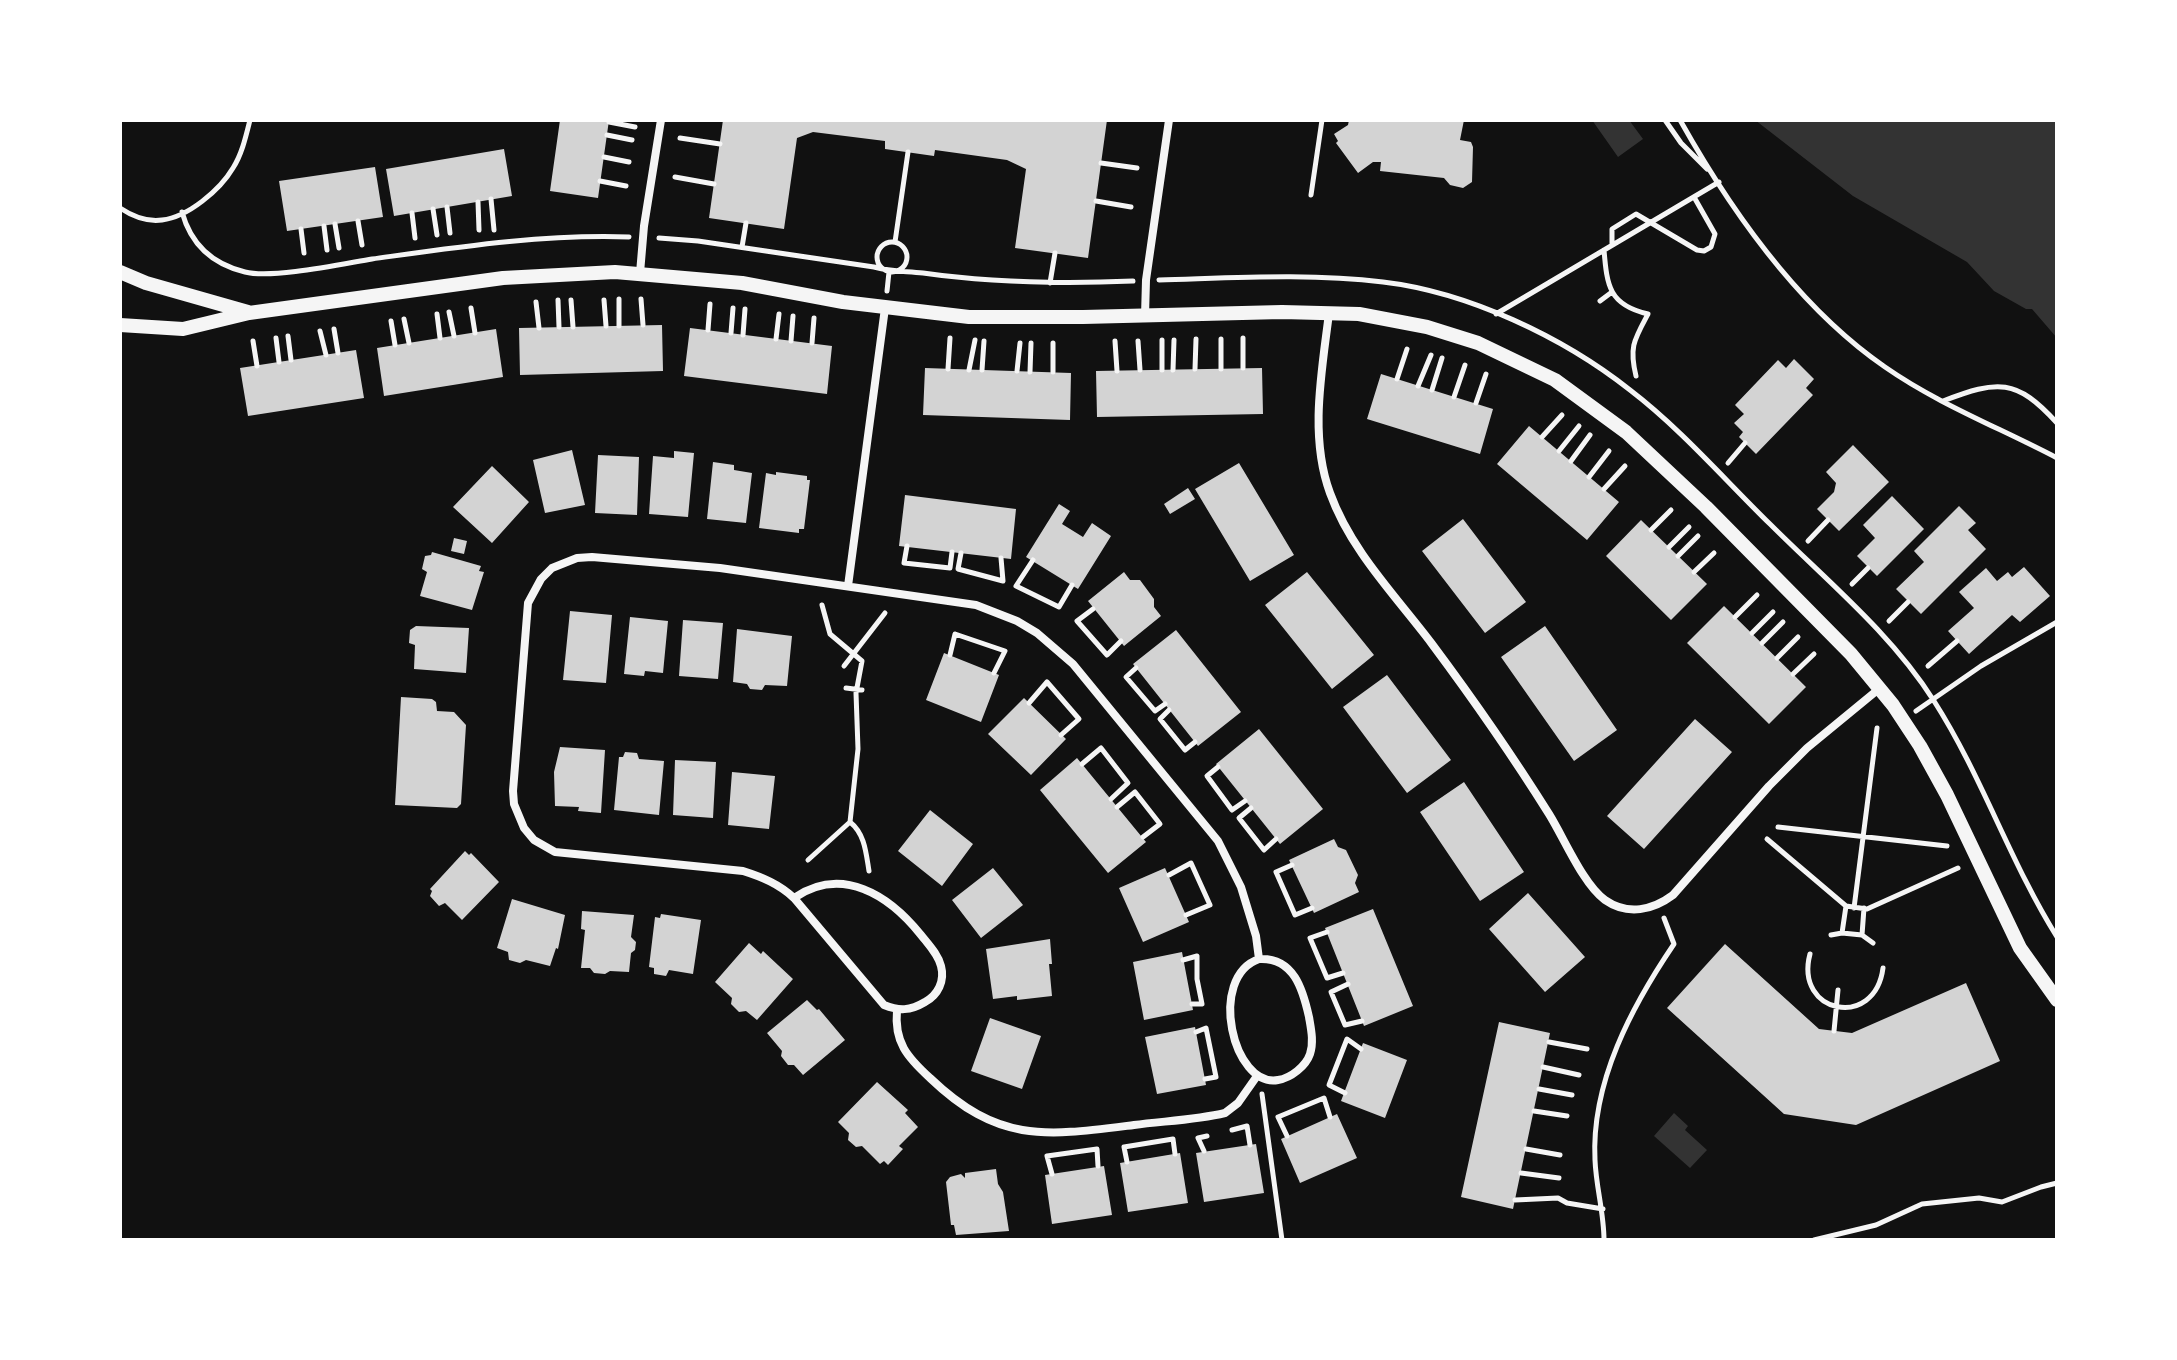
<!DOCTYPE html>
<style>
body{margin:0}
#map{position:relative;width:2177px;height:1360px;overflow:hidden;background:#111;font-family:"DejaVu Sans",sans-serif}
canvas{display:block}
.frame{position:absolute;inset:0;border:122px solid #fff;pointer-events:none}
</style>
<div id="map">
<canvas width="2177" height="1360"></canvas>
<div class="frame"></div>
</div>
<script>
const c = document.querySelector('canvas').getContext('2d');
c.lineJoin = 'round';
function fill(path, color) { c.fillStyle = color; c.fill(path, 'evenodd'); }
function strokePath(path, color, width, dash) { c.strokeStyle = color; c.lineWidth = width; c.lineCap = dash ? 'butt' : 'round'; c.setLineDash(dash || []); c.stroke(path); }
fill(new Path2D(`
 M1592,120H1629L1643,139L1618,157Z
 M1755,120H2057V338L2032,309H2026L1994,291L1967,262L1853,196Z
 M1674,1113L1688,1126L1685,1130L1707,1150L1690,1168L1654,1136Z`), '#333');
fill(new Path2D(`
 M560,120H609L598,198L550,191Z
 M723,120H1107L1088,258L1015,248L1026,169L1007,160L935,150L934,156L885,149V141L813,132L797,138L784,229L709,218Z
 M1349,120H1464L1460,140L1471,142L1473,147L1472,182L1463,188L1450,185L1444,178L1380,171L1381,162H1373L1358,173L1336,143L1338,141L1334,134L1348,125Z
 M504,149L512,196L394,216L386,169Z
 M375,167L383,217L287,231L279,181Z
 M662,325L663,371L520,375L519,328Z
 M690,328L832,346L827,394L684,376Z
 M496,329L503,377L384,396L377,348Z
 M356,350L364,398L248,416L240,368Z
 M1794,359L1814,379L1806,388L1813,395L1756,454L1739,437L1743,432L1734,423L1744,414L1735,405L1778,360L1786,368Z
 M925,368L1071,373L1070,420L923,415Z
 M1262,368L1263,414L1097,417L1096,371Z
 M1381,374L1493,409L1480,454L1367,419Z
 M1529,426L1619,502L1587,540L1497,464Z
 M1853,445L1889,482L1839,531L1817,509L1834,492L1836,483L1826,472Z
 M572,450L585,505L545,513L533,460Z
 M674,451L694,453L688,517L649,514L653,456L674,458Z
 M598,455L639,457L637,515L595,513Z
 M713,462L734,465V470L752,473L746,523L707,519Z
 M1239,463L1294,555L1250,581L1195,489Z
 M492,466L529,502L492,543L453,507Z
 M776,472L807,476V480H810L804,529H799V533L759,528L766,473L776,475Z
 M1188,488L1195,499L1170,514L1164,504Z
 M905,495L1016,509L1011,559L899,546Z
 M1892,496L1924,529L1877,576L1857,556L1875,538L1863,525Z
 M1059,504L1070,511L1062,524L1083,537L1092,523L1111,536L1078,589L1026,557Z
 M1959,506L1976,523L1968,530L1986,549L1921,614L1896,589L1924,562L1914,551Z
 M1463,519L1526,602L1485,633L1422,551Z
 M1641,520L1707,584L1671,620L1606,556Z
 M454,538L467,541L464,554L451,551Z
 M432,552L481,566L479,571L484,572L472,610L420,596L427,572L422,569L425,556L431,555Z
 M2024,567L2050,596L2020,622L2012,615L1969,654L1948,631L1974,608L1959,592L1986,568L1997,581L2008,572L2012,577Z
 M1124,572L1130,580H1140L1154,599V607L1161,616L1124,646L1088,601Z
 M1307,572L1374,655L1332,689L1265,605Z
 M1724,606L1806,687L1769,724L1687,643Z
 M570,611L612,615L606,683L563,680Z
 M630,617L668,621L663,673L645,671L644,676L624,674Z
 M683,620L723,623L718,679L679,676Z
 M416,626L469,628L466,673L414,669L415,645L409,643L410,630Z
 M1545,626L1617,730L1574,761L1501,657Z
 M737,629L792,636L787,686L765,685L762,690L750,689L747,684L733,682Z
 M1176,630L1241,712L1198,746L1133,664Z
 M944,653L999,675L981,722L926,700Z
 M1387,675L1451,760L1407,793L1343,707Z
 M401,697L432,699L436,702L437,711L454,712L466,725L461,804L457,808L395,805Z
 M1024,698L1066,739L1031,775L988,734Z
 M1695,719L1732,752L1644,849L1607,816Z
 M1259,729L1323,809L1280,844L1216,764Z
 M560,747L605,750L601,813L578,811L579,807L555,806L554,772Z
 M625,752L637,753L639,759L664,761L659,815L614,810L619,757H623Z
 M1077,758L1146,842L1108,873L1040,790Z
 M675,760L716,762L713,818L673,815Z
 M732,772L775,776L769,829L728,825Z
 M1464,782L1524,872L1480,901L1420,812Z
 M930,810L973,844L942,886L898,851Z
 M1334,839L1338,847L1346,850L1358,875L1355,883L1359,892L1314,913L1289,860Z
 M465,851L469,855L471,853L499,882L462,920L445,903L439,906L430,896L432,891L430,889Z
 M993,868L1023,905L981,938L952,900Z
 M1165,868L1189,922L1143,942L1119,888Z
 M1528,893L1585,957L1545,992L1489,929Z
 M512,899L565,915L558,949L556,948L550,966L526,960L520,963L509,960L508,952L497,948Z
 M1373,909L1413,1006L1364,1026L1325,928Z
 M582,911L634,915L631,937L636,942L635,950L631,953L629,972L610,971L605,974L594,973L590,968H581L585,930L581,929Z
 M661,914L701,920L693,974L669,970L666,976L654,974V968L649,967L655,917L660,918Z
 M1050,939L1052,964H1049L1052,996L1017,1000V996L993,999L986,949Z
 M749,943L761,954L763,951L793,979L757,1020L746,1011L739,1012L731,1004L732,998L715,982Z
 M1725,944L1819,1029L1852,1033L1966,983L2000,1061L1856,1125L1784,1114L1667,1008Z
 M1182,952L1193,1010L1144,1020L1133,962Z
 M807,1000L817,1010L819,1009L845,1040L803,1075L794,1065H788L781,1056L782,1051L767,1033Z
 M990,1018L1041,1036L1022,1089L971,1071Z
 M1499,1022L1550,1033L1513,1209L1461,1197Z
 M1195,1027L1206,1085L1157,1094L1145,1037Z
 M1363,1043L1407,1060L1385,1118L1341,1101Z
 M877,1082L908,1110L905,1113L918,1127L899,1146L903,1149L888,1165L884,1161L880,1164L862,1146L856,1147L848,1140L849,1133L838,1122Z
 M1337,1114L1357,1158L1300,1183L1281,1139Z
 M1256,1144L1264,1193L1204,1202L1196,1153Z
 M1180,1153L1188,1203L1128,1212L1120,1163Z
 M1104,1166L1112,1215L1052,1224L1045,1175Z
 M996,1169L998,1184L1003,1192L1009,1231L956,1235L954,1225H951L946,1182L950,1177L961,1174L965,1178V1173Z`), '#d3d3d3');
strokePath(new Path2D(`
 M1665,120L1681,143L1707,169
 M1680,120C1731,211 1798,307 1885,367C1938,404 2000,428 2057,458
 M609,122L635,127
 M607,135L632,140
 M680,138L720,144
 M604,157L629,162
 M1101,163L1137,168
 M675,177L714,184
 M600,181L626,186
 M1311,195L1322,120
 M491,199L494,230
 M1096,201L1131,207
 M478,202L479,230
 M447,207L450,233
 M120,208C132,216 147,222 162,220C188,217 220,190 233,168C242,154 246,136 250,120
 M433,209L437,235
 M182,212C191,245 212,264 245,272C272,279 342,264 372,259C458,247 542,234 629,237
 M412,213L415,238
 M358,221L362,245
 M335,224L339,248
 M324,226L327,250
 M301,229L304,253
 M659,238L698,241L874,267C891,272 906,271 923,273C993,283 1062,284 1133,281
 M895,242L908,152
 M877 257a15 15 0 1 1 30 0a15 15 0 1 1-30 0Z
 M1612,244V229L1636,214L1697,250L1704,251L1711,247L1715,234L1694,197
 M742,247L746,223
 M1604,250C1607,286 1609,305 1648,314C1634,340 1629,347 1636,376
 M1159,280C1233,278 1309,273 1383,282C1468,292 1563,337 1630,390C1681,429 1724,479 1770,524C1826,580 1891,633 1934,701C1982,776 2010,862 2057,937
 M1050,283L1055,253
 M887,291L889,272
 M619,299V326
 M641,299L643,325
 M558,300L559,327
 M571,300L573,327
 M604,300L606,326
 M1600,301L1612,292
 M536,302L539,328
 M471,308L475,333
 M449,312L454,336
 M437,314L440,338
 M1496,314L1719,182
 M404,319L409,343
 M391,321L395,345
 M334,329L338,353
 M708,330L710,304
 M320,331L326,355
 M731,333L733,308
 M743,335L745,309
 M288,336L291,360
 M276,338L279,362
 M776,339L779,314
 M1221,339V369
 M1162,340V370
 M253,341L257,366
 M791,341L793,316
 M1115,341L1117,371
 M1138,341L1140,370
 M812,343L814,318
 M1053,343V372
 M1243,368V338
 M948,369L950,338
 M1195,369L1196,339
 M969,370L975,340
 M982,370L984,341
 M1173,370L1174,340
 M1017,371L1020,343
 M1030,372L1031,343
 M1397,379L1407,349
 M1418,386L1431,355
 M1432,390L1442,358
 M1454,397L1465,365
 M1943,401C1998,380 2016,378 2057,423
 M1476,403L1486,374
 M1542,437L1562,415
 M1559,451L1579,426
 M1571,461L1590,435
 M1728,463L1745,443
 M1589,477L1609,451
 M1604,489L1625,466
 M1651,530L1671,510
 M1808,541L1828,520
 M907,546L904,563L950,568L952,552
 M1669,547L1689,527
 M961,553L958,569L1003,581L1001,558
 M1678,556L1698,536
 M1033,560L1016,586L1059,607L1072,585
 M1694,572L1714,553
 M1852,584L1868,568
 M1093,609L1077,621L1107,655L1121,641
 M1735,617L1757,595
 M1889,621L1908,602
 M1752,633L1773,612
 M1762,643L1783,622
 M950,655L955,634L1005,651L994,673
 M1777,658L1798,637
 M844,666L885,613
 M1928,666L1957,641
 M1136,668L1126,677L1155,711L1165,704
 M1793,674L1814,654
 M846,688L862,690
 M1029,703L1047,682L1079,719L1061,735
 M1169,710L1160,719L1185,750L1195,742
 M1916,711L1981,666L2057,622
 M1082,764L1101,748L1128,783L1111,799
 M1218,767L1207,776L1232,810L1245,801
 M1117,807L1135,792L1160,824L1143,837
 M1251,808L1239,818L1264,850L1276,839
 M850,822C865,834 866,853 869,871
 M1778,827L1947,846
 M1767,839L1846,906L1867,909L1958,868
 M808,860L850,822L858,749L856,693L862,661L830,634L822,605
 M1292,865L1276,872L1295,915L1312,908
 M1169,875L1191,863L1210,905L1186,915
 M1846,906L1842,933L1862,935L1864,908
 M1854,908L1877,728
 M1327,932L1310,938L1327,978L1343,973
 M1831,935L1842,933
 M1862,935L1873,943
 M1810,954C1794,1014 1875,1030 1883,968
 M1183,960L1197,956V979L1202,1004H1192
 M1348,984L1331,992L1345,1025L1362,1021
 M1834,1031L1838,990
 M1196,1032L1206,1028L1216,1077L1205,1079
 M1549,1042L1587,1049
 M1543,1067L1579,1075
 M1539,1089L1572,1095
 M1345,1093L1329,1085L1347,1039L1361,1049
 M1262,1094L1282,1240
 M1534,1111L1567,1116
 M1232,1130L1247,1126L1250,1145
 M1287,1136L1278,1117L1324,1098L1330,1117
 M1526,1149L1560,1155
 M1204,1151L1198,1138L1207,1136
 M1127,1162L1124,1147L1173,1139L1175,1154
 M1521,1173L1559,1178
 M1052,1174L1047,1156L1097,1149L1098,1166
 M1515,1200L1558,1198L1567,1203L1603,1209
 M1604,1240C1604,1213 1596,1187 1595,1160C1591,1082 1632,1006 1674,944L1664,918
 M1814,1240L1876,1225L1922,1204L1979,1198L2002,1202L2041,1187L2057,1183`), '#f5f5f5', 5);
strokePath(new Path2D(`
 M640,273L644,226L661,120
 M1329,313C1322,371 1309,436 1330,493C1351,551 1395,595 1432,644C1473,699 1512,755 1549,814C1564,838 1583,884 1605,900C1628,916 1653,910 1673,895L1769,786L1807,748L1880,688
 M1145,316L1146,280L1169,120
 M848,586L885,308
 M794,898C842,865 889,895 921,935C928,944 938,954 941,966C945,981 938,995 925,1002C910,1011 899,1011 884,1005L794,898C779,884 762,877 743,871L555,852L534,840L524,828L514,804L513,791L528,603L541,579L552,568L577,558L592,557L720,568L976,605L1017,621L1037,633L1073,664L1218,841L1241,887L1256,936L1259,959
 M1259,959C1294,957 1303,990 1309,1017C1311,1029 1314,1042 1310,1054C1306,1066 1291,1078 1278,1080C1233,1088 1207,977 1259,959Z
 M897,1010C894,1042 907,1057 930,1078C999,1144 1046,1136 1134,1125C1164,1121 1196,1120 1225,1113L1238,1103L1257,1076`), '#f5f5f5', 8);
strokePath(new Path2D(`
 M120,272L146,283L248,312
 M120,325L183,329L249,313L503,278L615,272L742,283L843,302L969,317H1083L1282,312L1359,314L1427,327L1478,343L1555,380L1626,432L1706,507L1851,654L1893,705L1920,746L1947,795L2020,948L2057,1000`), '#f5f5f5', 14);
</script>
